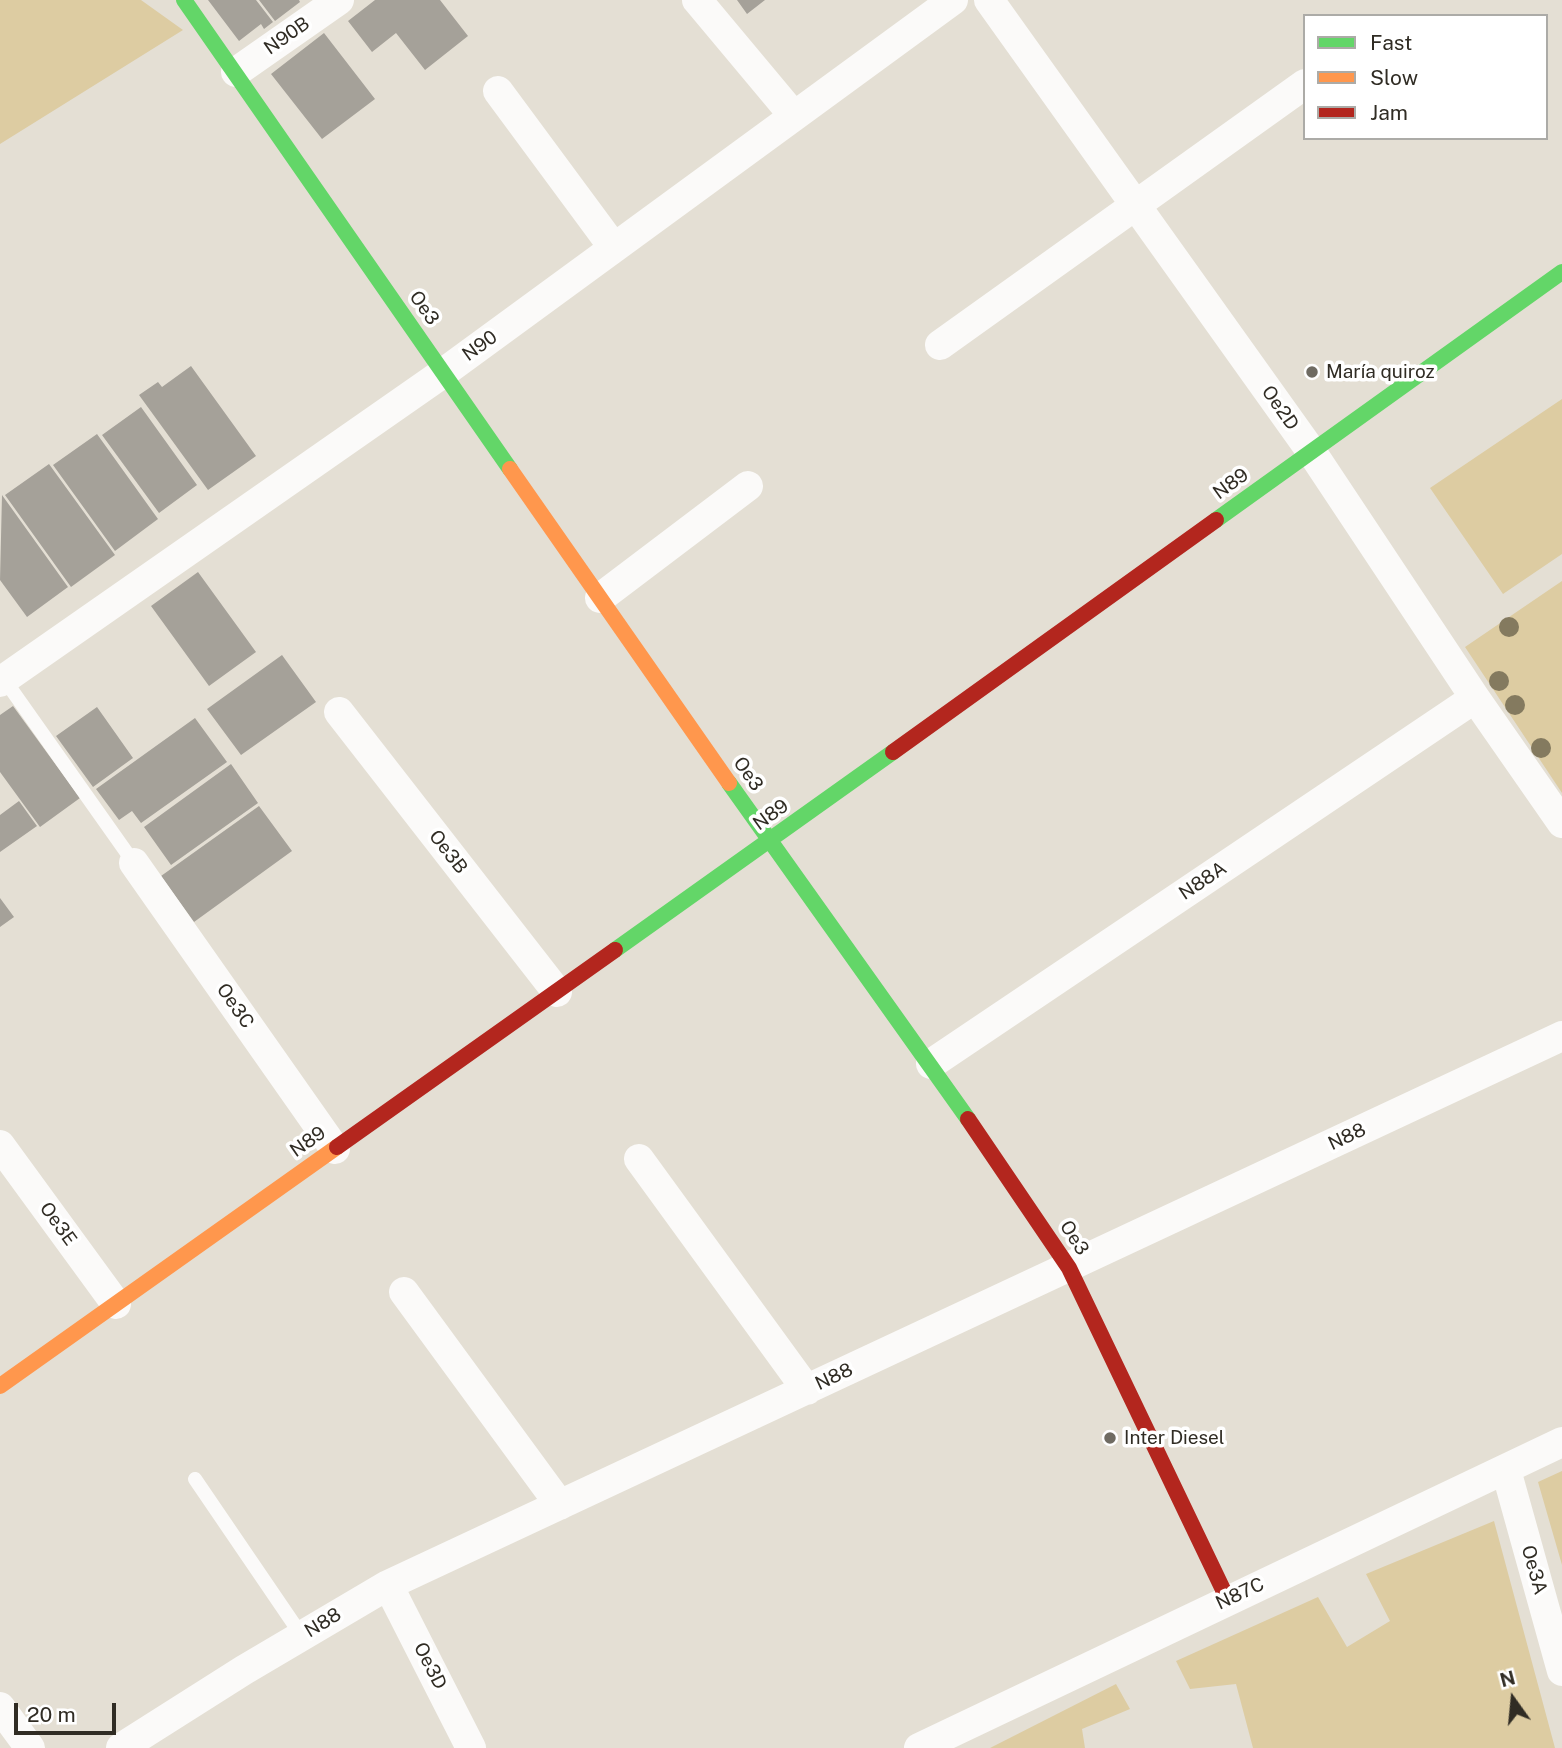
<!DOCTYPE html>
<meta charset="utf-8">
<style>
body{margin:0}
#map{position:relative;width:1562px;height:1748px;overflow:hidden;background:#e4dfd4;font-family:"Public Sans",sans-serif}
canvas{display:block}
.legend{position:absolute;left:1303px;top:14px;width:245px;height:126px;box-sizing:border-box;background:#fff;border:2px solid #acaba7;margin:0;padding:9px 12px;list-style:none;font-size:21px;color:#302c24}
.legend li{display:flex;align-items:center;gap:14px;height:35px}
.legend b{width:35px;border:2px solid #acaba7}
.north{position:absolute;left:1478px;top:1664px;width:70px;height:70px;-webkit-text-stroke:5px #fff;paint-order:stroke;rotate:345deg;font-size:19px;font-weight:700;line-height:28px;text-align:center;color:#302c24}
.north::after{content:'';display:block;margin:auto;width:24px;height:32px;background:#302c24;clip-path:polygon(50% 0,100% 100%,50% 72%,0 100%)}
.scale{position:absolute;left:14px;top:1703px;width:102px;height:32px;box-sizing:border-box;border:4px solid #302c24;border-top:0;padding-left:9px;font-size:21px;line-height:24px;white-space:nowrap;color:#302c24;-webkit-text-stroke:5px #fff;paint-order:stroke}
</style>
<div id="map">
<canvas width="1562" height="1748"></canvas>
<ul class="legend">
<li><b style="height:9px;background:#63d668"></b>Fast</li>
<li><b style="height:9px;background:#ff974d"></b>Slow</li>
<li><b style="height:9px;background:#b3261e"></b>Jam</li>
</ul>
<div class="north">N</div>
<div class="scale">20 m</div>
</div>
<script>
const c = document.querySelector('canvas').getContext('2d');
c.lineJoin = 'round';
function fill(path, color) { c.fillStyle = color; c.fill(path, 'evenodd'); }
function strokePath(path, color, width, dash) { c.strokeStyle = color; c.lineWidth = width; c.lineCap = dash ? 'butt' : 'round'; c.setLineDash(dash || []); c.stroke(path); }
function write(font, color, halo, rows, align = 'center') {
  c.font = font + ' "Public Sans",sans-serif'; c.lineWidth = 7; c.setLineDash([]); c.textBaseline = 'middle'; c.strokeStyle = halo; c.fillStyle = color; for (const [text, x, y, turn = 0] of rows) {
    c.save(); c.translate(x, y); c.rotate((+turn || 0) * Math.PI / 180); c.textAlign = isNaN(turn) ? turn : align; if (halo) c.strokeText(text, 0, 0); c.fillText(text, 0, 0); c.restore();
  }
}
fill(new Path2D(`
 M0,0H141L183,30L0,144Z
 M1562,399V554L1503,594L1430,488Z
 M1562,581V793L1465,647Z
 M1562,1471V1565L1538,1482Z
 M1494,1521L1555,1748H1253L1236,1684L1190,1689L1176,1661L1318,1597L1347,1647L1390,1621L1366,1574Z
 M1116,1684L1130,1709L1082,1729L1085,1748H990Z`), '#ddcca2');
fill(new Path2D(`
 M208,0H256L273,22L264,29L261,24L239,41Z
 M259,0H299L300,2L275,21Z
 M375,0H440L468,36L425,70L396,33L372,52L348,21Z
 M737,0H765L747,14Z
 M324,33L375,99L322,139L271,74Z
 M191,366L256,456L208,490L139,395L158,382L162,387Z
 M141,407L197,485L159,513L102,435Z
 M97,434L158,519L115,551L53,465Z
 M49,464L115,555L71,587L5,495Z
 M2,495L68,587L27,617L0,580Z
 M198,572L256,652L209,686L151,606Z
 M282,655L316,702L241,755L207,709Z
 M13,706L80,798L40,827L0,772V715Z
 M97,707L133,758L93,787L56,736Z
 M195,718L227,762L141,823L132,811L119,820L96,789Z
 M231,764L258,803L171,865L144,827Z
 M19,801L37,826L0,852V815Z
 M259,806L292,851L194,922L161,876Z
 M0,898L14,917L0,927Z`), '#a5a199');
strokePath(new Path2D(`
 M4,679L134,863
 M195,1479L302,1636`), '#fbfaf9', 14);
strokePath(new Path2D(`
 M697,0L794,116
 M989,0L1311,451L1475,698L1562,823
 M236,72L339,0
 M498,91L614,248
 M940,345L1305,84
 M600,598L748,486
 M0,682L443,373L953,0
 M339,712L557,992
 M134,863L335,1149
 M931,1064L1475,698
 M0,1145L116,1304
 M639,1159L807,1390
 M404,1292L560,1505
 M1506,1470L1562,1671
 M388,1585L471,1748
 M0,1707L30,1748
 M121,1748L244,1670L388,1585L1562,1036
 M919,1748L1562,1442`), '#fbfaf9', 30);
strokePath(new Path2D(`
 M184,0L510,469
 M1216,520L1562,272
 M729,783L968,1119
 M615,950L893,752`), '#63d668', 16);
strokePath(new Path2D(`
 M510,469L729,783
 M0,1386L337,1147`), '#ff974d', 16);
strokePath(new Path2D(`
 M893,752L1216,520
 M968,1119L1069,1268L1228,1600
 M337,1147L615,950`), '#b3261e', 16);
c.fillStyle = '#847a5f';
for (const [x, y] of [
 [1509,627],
 [1499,681],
 [1515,705],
 [1541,748]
]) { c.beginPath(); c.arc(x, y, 10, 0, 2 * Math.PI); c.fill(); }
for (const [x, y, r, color] of [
 [1312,372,7,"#6f6b62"],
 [1110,1438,7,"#6f6b62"]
]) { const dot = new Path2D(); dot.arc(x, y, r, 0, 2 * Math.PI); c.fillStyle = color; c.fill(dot); strokePath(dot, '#fff', 2.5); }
write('19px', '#302c24', '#fff', [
 ["N90B",287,36,-35],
 ["Oe3",424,308,55],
 ["N90",480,346,-36],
 ["Oe2D",1280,408,55],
 ["N89",1231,484,-36],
 ["Oe3",748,774,55],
 ["N89",771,815,-36],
 ["Oe3B",448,852,52],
 ["N88A",1203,881,-34],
 ["Oe3C",235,1006,55],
 ["N88",1347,1137,-25],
 ["N89",308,1142,-35],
 ["Oe3E",58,1224,54],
 ["Oe3",1074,1238,57],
 ["N88",834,1377,-25],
 ["Oe3A",1534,1570,74],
 ["N87C",1240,1594,-25],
 ["N88",323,1623,-31],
 ["Oe3D",430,1666,63]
]);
write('19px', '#302c24', '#fff', [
 ["María quiroz",1326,372],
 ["Inter Diesel",1124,1438]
], 'left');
</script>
